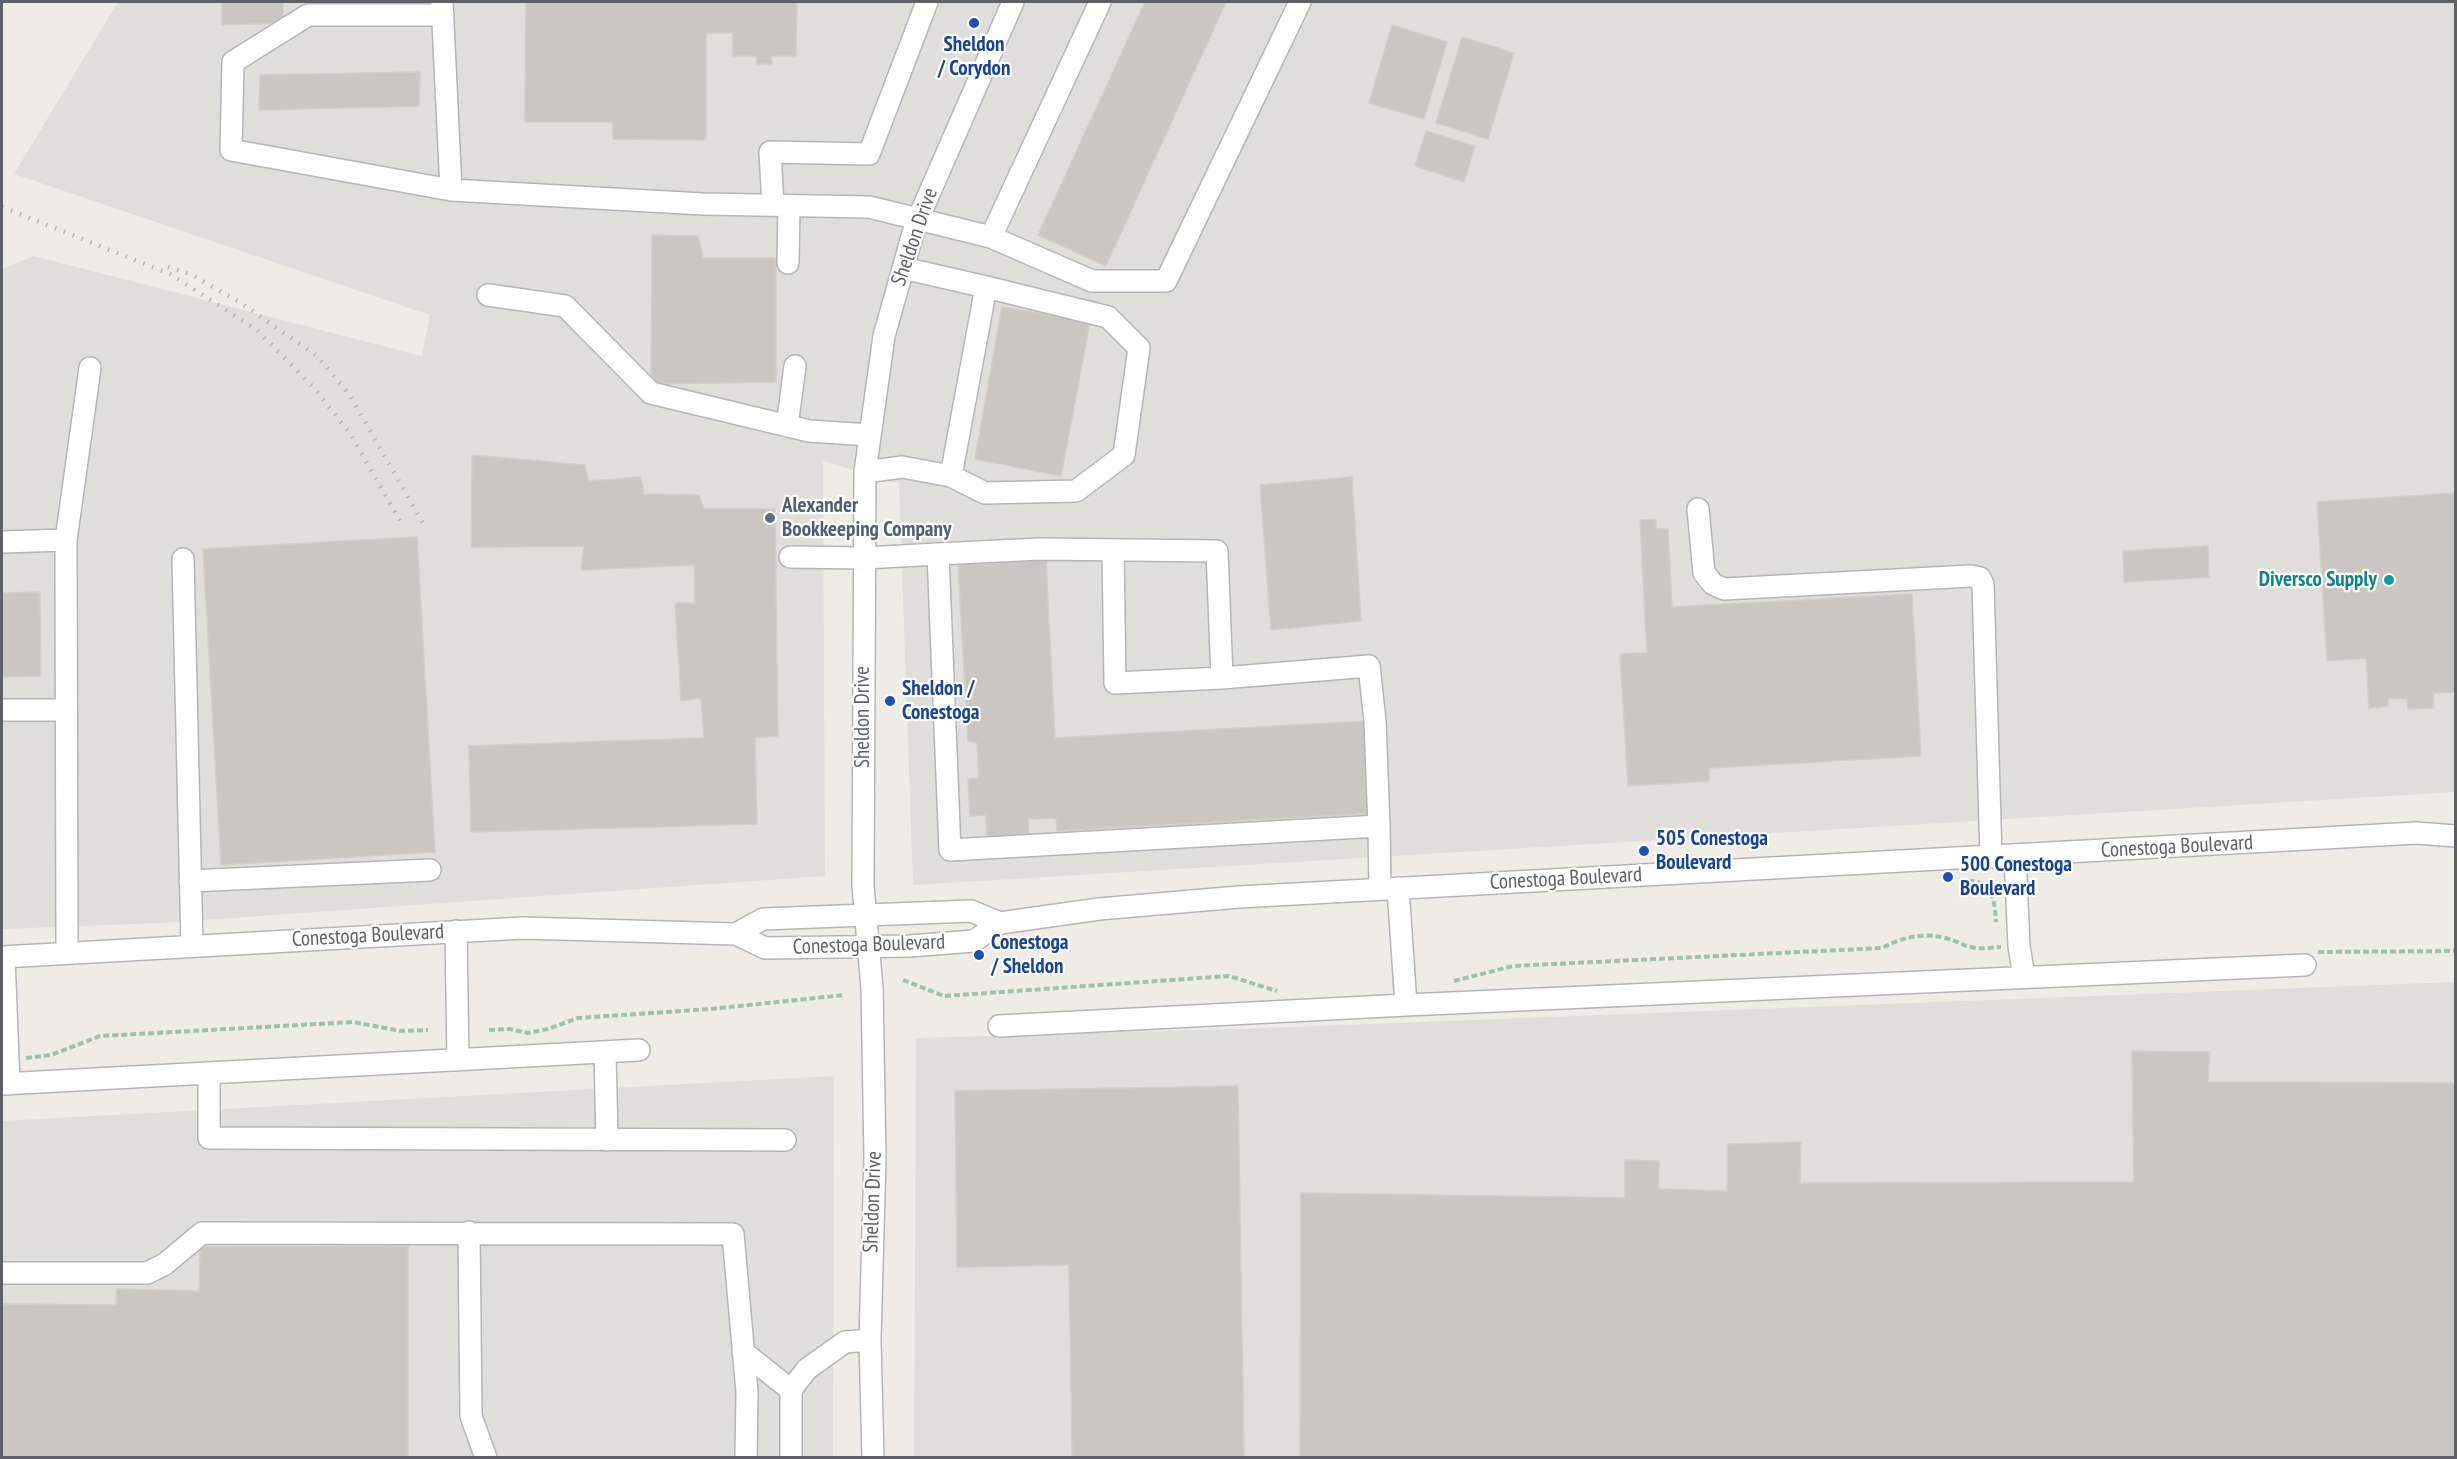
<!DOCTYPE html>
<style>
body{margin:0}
#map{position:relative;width:2457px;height:1459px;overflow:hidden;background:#efece5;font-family:"PT Sans Narrow",sans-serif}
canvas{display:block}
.frame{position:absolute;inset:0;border:3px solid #5d6165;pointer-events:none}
</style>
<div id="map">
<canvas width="2457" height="1459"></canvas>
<div class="frame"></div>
</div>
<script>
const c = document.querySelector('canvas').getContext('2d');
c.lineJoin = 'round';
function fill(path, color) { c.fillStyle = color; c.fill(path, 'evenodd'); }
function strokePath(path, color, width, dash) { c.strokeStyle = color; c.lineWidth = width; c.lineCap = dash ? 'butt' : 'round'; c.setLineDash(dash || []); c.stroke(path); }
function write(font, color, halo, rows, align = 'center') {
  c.font = font + ' "PT Sans Narrow",sans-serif'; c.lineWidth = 4.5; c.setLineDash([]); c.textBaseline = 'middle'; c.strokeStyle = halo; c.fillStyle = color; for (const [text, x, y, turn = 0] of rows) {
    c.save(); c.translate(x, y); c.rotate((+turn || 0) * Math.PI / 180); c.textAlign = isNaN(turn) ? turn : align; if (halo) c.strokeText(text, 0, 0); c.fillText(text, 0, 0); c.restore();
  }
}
fill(new Path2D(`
 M118,2H2455V792L913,885L899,483L823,461L825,876L161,923L2,929V269L34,256L422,356L430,315L14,174Z
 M2455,982V1457L914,1458L916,1038L1267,1028Z
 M834,1076L833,1457L2,1458V1121Z`), '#e0deda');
const building = new Path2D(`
 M222,2H283V23L222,25Z
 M526,2H797L796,56H771L772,64H757V56H733V33H706V140L613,139V122H525Z
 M1145,2H1226L1106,266L1038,235Z
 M1392,25L1447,42L1424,119L1369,103Z
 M1462,37L1514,53L1488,139L1436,123Z
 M420,72L419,106L259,110L260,75Z
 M1426,131L1475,146L1464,182L1415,166Z
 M652,235L698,236L703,258H776V382L651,384Z
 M1002,307L1090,322L1061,476L975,459Z
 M472,455L585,465L588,481L641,477L644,494L699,495L704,509H775L778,736L755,738L757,824L471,832L469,746L704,738L701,698L681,701L675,603H695L694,565L581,570L584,546L471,547Z
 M1352,477L1361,621L1271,630L1260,485Z
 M2456,493V692L2433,693L2434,708L2408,709L2407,698L2388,699V706L2369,708L2366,658L2327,661L2317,502Z
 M1656,519V529H1668L1672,607L1912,594L1921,756L1709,768V781L1628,786L1620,654L1647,653L1640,520Z
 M417,537L435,852L221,865L203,549Z
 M2208,546L2209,577L2124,582L2123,551Z
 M1046,560L1055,738L1368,721L1373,813L1057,831L1056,818L1028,819L1029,835L987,837L986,815L970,816L968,779L979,778L977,743L968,741L958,565Z
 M40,592L41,676L2,677V593Z
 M2132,1051L2210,1052L2208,1082L2456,1083V1458H1300L1301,1193L1625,1198V1160L1659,1161L1658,1189L1727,1191V1144L1801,1142L1800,1183L2134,1182Z
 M1238,1086L1244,1458H1072L1069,1265L957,1267L955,1091Z
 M408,1246V1458H2V1304L116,1305L117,1289L199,1291L200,1247Z`);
fill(building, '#cac7c2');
strokePath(building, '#d3cec4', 1.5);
const minor = new Path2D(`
 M442,2L451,190L703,204L869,207L991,237L1100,2
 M443,15H308L233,62L231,150L451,190
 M773,205L770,152L869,154L927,2
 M991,237L1092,281H1166L1300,2
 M788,263L789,206
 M488,295L565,306L651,393L809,431L870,435
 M787,426L795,366
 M865,472L902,467L951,476L986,287L903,268
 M951,476L985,493L1076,491L1124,455L1139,348L1108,317L986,287
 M1698,509L1704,573L1713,584L1724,589L1971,576L1980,578L1983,584L1991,857
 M2,542L66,540
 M1113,550L1115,683L1222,678
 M938,554L1040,549L1217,551L1222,678L1369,666L1375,721L1379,826
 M790,557L865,558L938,554L950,850L1379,826L1380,889
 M183,559L192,946
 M2,710H65
 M2015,856L2019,946L2024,977
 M190,881L430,870
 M1398,888L1406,1005
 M456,931L458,1060
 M736,934L763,919L971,911L1000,923
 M67,953L66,540L90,368
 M2,957L523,928L736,934L765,948L910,946L974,941L1000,923L1099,909L1239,897L2416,833L2456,836
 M4,957L9,1084
 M999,1026L1406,1005L2305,965
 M605,1052L607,1140
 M209,1073V1138L785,1140
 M2,1084L639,1050
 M469,1232L471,1416L486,1458
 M2,1273H147L165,1264L202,1233L733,1234L747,1392L746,1458
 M743,1352L791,1390
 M791,1458V1390L807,1369L845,1342L870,1340
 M873,1458L870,1340L875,1159L872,988L863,886L865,472L884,336L915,226L1013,2`);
strokePath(minor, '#b3b6b9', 24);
strokePath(new Path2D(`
 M1959,880C1992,880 1994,893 1996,922
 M2318,952L2456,951
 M903,980L944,996L1229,976L1277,991
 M1454,981L1513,966L1882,948C1901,938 1920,933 1941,937C1954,939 1964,947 1977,948C1985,949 1993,947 2001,947
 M489,1030L509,1029L528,1033L548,1029L578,1018L711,1009L844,995
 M26,1058L51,1055L100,1036L120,1035L353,1022L401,1031L428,1030`), '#9bc3a6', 4, [6, 3]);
strokePath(minor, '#fff', 21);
strokePath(new Path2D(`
 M2,207L170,274L257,330L315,389L351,435L403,526
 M168,267L190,274L238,301L317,356L349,394L424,525`), '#b3b4b5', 4.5, [1.5, 8]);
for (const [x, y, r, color] of [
 [974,23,6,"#1a4fb4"],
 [770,518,6,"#5c6f8a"],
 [2389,580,6,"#0f9aa8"],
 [890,701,6,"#1a4fb4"],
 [1644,851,6,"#1a4fb4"],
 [1948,877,6,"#1a4fb4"],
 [979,955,6,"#1a4fb4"]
]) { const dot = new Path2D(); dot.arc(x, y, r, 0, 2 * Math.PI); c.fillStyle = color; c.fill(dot); strokePath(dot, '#fff', 2); }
write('bold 21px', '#164399', '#fff', [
 ["Sheldon",974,45,"center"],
 ["/ Corydon",974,69,"center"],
 ["Sheldon /",902,689],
 ["Conestoga",902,713],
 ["505 Conestoga",1656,839],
 ["Boulevard",1656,863],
 ["500 Conestoga",1960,865],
 ["Boulevard",1960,889],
 ["Conestoga",991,943],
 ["/ Sheldon",991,967]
], 'left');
write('21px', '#5d6165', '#fff', [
 ["Sheldon Drive",915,237,-71],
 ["Sheldon Drive",863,717,-90],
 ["Conestoga Boulevard",2177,847,-3],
 ["Conestoga Boulevard",1566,879,-3],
 ["Conestoga Boulevard",368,936,-3],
 ["Conestoga Boulevard",869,945,-2],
 ["Sheldon Drive",873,1202,-88]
]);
write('bold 21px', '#4e5e75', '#fff', [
 ["Alexander",782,506],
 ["Bookkeeping Company",782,530]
], 'left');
write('bold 21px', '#0d838f', '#fff', [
 ["Diversco Supply",2377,580]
], 'right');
</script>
